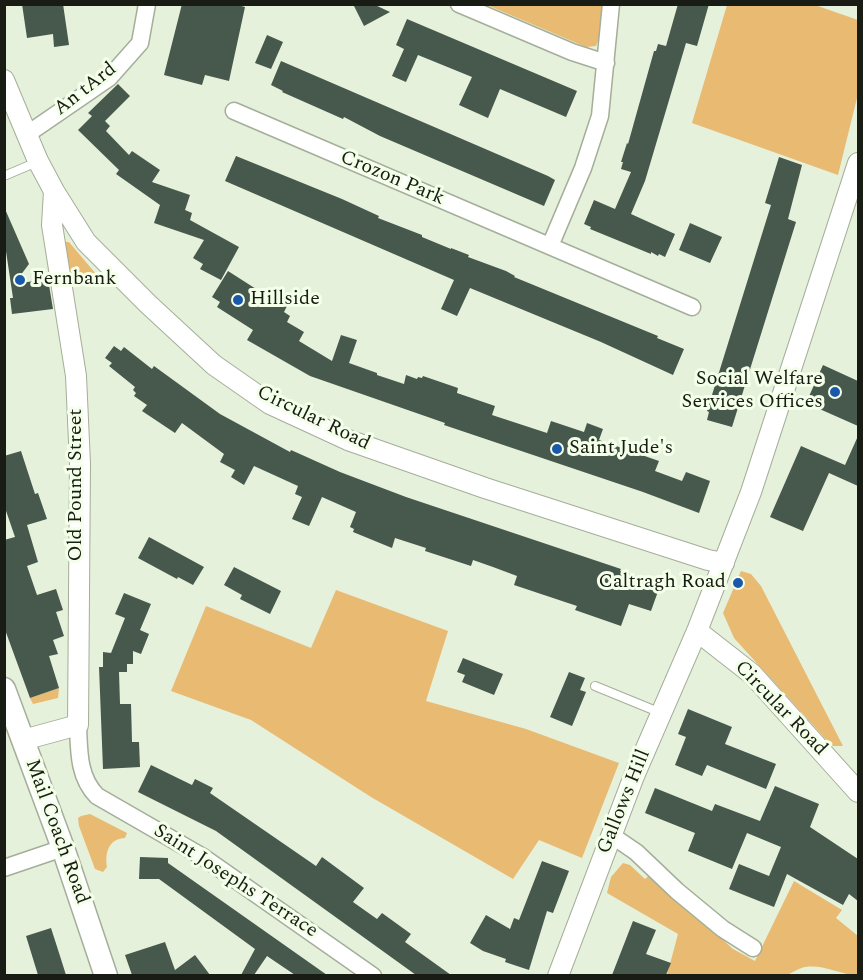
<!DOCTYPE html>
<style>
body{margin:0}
#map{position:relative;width:863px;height:980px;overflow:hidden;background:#e6f1db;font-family:Spectral,serif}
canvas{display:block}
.frame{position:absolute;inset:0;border:6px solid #181c14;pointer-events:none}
</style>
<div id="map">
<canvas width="863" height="980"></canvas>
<div class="frame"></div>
</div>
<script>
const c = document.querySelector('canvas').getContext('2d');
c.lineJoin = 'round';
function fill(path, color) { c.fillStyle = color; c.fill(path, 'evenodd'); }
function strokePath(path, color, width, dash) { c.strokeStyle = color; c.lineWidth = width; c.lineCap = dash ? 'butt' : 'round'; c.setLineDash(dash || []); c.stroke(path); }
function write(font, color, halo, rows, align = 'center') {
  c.font = font + ' Spectral,serif'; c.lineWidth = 6; c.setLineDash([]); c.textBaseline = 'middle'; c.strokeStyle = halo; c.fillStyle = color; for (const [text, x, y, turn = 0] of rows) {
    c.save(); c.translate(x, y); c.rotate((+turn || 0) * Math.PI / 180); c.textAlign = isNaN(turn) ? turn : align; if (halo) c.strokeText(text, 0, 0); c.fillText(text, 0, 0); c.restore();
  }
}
fill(new Path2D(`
 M487,5H603C599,18 602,34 596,46L586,47Z
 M727,5H815L858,20V94L838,175L692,123Z
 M65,242H69L96,274L71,287L63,245Z
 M741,571L751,574L761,586L843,746H832L734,638L723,613Z
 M336,590L448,631L426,701L526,729L619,763L582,858L539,840L513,879L371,797L251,720L171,691L206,606L311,648Z
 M59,688L58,698L33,704L30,698Z
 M90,814L127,833L125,838C108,839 105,853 107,867L103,872L95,869L79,826L78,818L81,816Z
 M623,863L630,865L645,879L651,874L733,949L755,961L794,881L842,910L836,918L858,936V975C840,975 824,964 805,967C799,968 792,973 787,975H667L678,934L607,893L611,877Z`), '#e8ba72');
fill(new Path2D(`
 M22,4H63L69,45L54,47L53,34L27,38Z
 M182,4H234L245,7L229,81L205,75L202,85L164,75Z
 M353,4H373L390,12L364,26Z
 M678,4H709L697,46L686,43L645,181L631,214L675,234L665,257L659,254L658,256L651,252V254L590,229L591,227L584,224L594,200L615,209L631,172L621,169L623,162H621L627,143L628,144L654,51H656L658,44L666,46Z
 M407,19L577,91L566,117L500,89L488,118L459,105L472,77L418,55L406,82L392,76L404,49L396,45Z
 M267,35L283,42L271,69L255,63Z
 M281,61L548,176L555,180L544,206L380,136L344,117L343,119L282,92L283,91L271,85Z
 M118,84L130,96L105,121L110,126L106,131L129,155L132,151L160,170L152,182L190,195L185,210L192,213L190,220L239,247L221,280L200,269L203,264L193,258L204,240L154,223L160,205L116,174L119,170L78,130L92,116L88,113Z
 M236,156L342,199L379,216L378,218L422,235V237L451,249V248L469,255L468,257L506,271L515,276L514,277L658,336L657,338L684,349L673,375L601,342L470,288L457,316L441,309L454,280L225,181Z
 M779,157L802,165L788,219L796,222L732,427L707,420L709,412L707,411L771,205L765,203Z
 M5,209L29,264L14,284L48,279L53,309L12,314L10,298H13L4,238Z
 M690,223L722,237L710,263L679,250Z
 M228,271L267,296L269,292L288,304L284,312L290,316L287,322L304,332L299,341L332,361L341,335L357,340L349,363L377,373V375L404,384L406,375L417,379L418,377L422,378L423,376L458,388L457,393L495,406L492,415L547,433L551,421L584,432L587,423L603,429L599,440L659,461L655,471L682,481L686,472L710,481L699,513L643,492L444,425L445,423L310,376L247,340L253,330L217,307L220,302L212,297Z
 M114,346L121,351L124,347L152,369L154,366L220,414L290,452L291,450L340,472L406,497L621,569L620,571L661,583L651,611L629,604L621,626L575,610L577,606L514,585L517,576L493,567L473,560L471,566L425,551L426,548L395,538L392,548L353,532L354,529L350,527L356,512L322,497L309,526L292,519L302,497L295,494L298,486L254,466L244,485L231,477L235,470L220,462L224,454L182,423L175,433L142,411L147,405L134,396L136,393L133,390L135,387L109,366L112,363L105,358Z
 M823,365L858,381V426L806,403Z
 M858,436V486L829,473L803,531L770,517L801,446L845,465Z
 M21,451L35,494L38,493L47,519L27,525L38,562L27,566L37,595L56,589L63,610L56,612L64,636L53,640L58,654L49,656L59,688L30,698L4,627V540L15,537L4,505V456Z
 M149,537L204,567L193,585L178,577L177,579L138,558Z
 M234,567L281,591L270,614L240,599L242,595L224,585Z
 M124,593L151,604L140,630L149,634L141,654L133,651V664H127V672H119L120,704H131L132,742H139L140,767L103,769L99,667H103V652L111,653L125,618L115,614Z
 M463,658L503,674L494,695L462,682L465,675L457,672Z
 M569,672L585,678L580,690L586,692L572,726L550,717Z
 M688,709L732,727L725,744L776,764L766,789L707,765L702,776L675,765L686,737L678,734Z
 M151,765L192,785L195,779L213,788L210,793L316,866L322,857L364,888L353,902L377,919L382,913L411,934L405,942L451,975H416L216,831L138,792Z
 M775,786L819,804L810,827L858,859V901L849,894L843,905L787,874L774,907L729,889L739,864L769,876L781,847L747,833L732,869L688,851L695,833L645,813L655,788L712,811L715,804L760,821Z
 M140,857L168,858V863L327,975H295L267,956L254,975H241L255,949L159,879H139Z
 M542,861L569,871L553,913L547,911L529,970L505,962L506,959L483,951L470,943L486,915L510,929L514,918L519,920Z
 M633,921L656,930L646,954L671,963L666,975H612Z
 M51,928L60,956L66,975H38L26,936Z
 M165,942L175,970L195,955L210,975H132L125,955Z`), '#46594c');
const service = new Path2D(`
 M4,176L37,162
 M595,686L661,713`);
const minor = new Path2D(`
 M459,4L572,52L606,63
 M234,111L692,307
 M26,135L109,78L140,43L147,4
 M550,246L583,168L600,116L611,4
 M78,725C79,750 78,777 97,796L203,857L373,976
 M611,835L636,852L677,891L723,929L753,948
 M4,868L63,848`);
const tertiary = new Path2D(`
 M4,80L38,161L54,191L86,242L148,304L214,365L270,404L348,440L485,488L708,560L724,563
 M697,631L752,674L858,792
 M23,740L78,725L80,464L76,376L52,225L54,191
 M558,976L634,776L697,631L751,492L858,163`);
const secondary = new Path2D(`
 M4,689L63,848L106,976`);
strokePath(service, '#a4ae99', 10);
strokePath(minor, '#a4ae99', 19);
strokePath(tertiary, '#a4ae99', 22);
strokePath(secondary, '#a4ae99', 25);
strokePath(service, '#fff', 8);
strokePath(minor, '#fff', 16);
strokePath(tertiary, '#fff', 20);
strokePath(secondary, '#fff', 22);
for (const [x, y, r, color] of [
 [20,280,6,"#1a59aa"],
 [238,300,6,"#1a59aa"],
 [835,392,6,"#1a59aa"],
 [557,449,6,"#1a59aa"],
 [738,583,6,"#1a59aa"]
]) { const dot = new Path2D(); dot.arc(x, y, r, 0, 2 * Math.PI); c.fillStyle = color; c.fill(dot); strokePath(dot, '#f3ffe8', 2); }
write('20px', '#181c14', '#f3ffe8', [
 ["An tArd",86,90,-38],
 ["Crozon Park",392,179,23],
 ["Circular Road",313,419,26],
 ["Old Pound Street",77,485,-90],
 ["Circular Road",780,709,46],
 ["Gallows Hill",625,802,-68],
 ["Mail Coach Road",56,832,70],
 ["Saint Josephs Terrace",235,882,33]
]);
write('20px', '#181c14', '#f3ffe8', [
 ["Fernbank",32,280],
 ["Hillside",250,300],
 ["Social Welfare",823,380,"right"],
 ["Services Offices",823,403,"right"],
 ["Saint Jude's",569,449],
 ["Caltragh Road",726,583,"right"]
], 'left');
</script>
